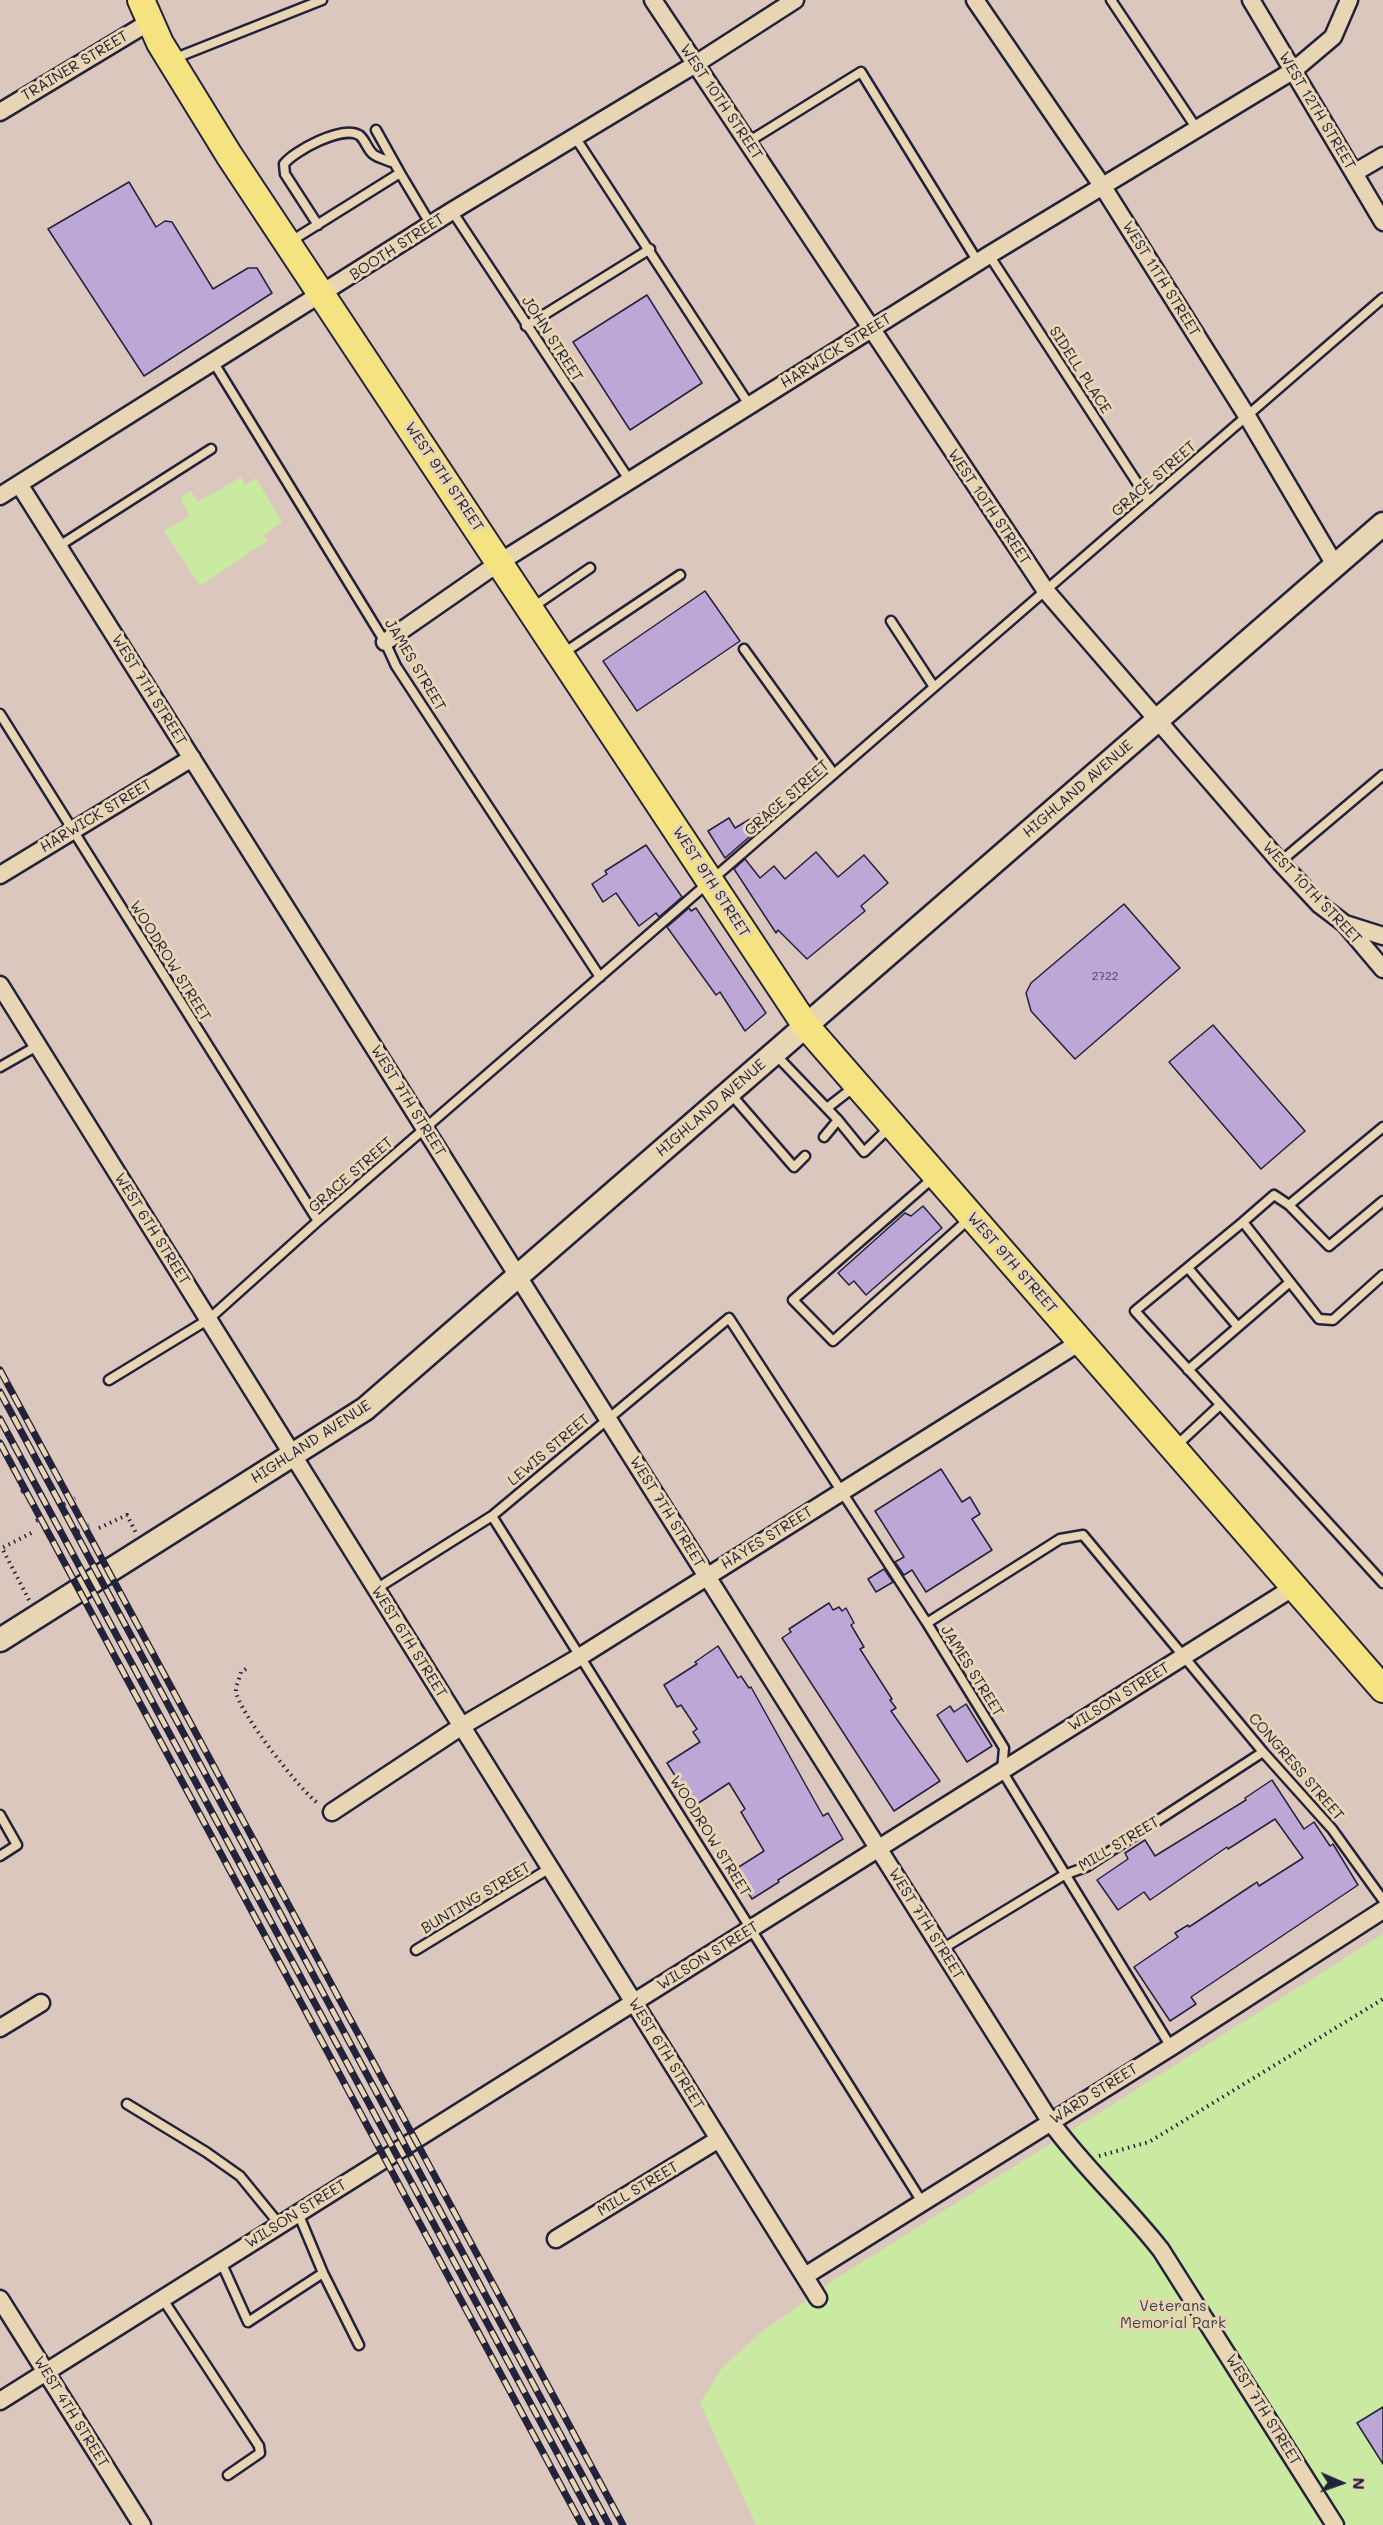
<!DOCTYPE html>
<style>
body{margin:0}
#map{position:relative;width:1383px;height:2525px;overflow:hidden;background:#dbc7be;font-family:Mali,sans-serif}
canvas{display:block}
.north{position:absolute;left:1311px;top:2453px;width:60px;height:60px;-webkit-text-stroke:4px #e8d5b3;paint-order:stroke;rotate:92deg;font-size:16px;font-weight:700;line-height:24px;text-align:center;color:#22223b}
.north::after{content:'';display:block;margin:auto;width:21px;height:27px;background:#22223b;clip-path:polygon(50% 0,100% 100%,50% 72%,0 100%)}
</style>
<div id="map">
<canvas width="1383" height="2525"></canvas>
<div class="north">N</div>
</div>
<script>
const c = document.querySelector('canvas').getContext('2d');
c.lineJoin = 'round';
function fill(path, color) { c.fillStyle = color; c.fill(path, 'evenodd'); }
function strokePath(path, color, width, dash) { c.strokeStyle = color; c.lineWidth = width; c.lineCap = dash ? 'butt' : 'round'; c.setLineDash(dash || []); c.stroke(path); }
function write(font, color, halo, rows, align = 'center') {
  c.font = font + ' Mali,sans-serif'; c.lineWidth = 6; c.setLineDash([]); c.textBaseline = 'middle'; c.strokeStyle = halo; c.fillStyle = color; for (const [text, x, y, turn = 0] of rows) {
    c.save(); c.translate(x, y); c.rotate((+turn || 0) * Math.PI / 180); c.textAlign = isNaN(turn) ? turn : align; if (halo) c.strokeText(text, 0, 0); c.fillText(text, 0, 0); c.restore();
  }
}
fill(new Path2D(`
 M241,477L245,485L256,478L282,522L264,535L267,541L200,586L164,531L190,516L180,498L191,491L198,502Z
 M1383,1934V2525H756L700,2403L722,2368L759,2334L837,2278Z`), '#cae9a1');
const building = new Path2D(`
 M129,182L156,227L165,221L172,222L213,289L248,268H257L272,293L144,376L48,229Z
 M647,295L702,383L630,430L573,342Z
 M705,591L740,641L637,711L603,661Z
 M772,806L777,813L725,858L708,831L729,818L735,828Z
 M646,845L682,897L659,917L656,913L639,926L616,893L603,902L592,884L607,874L605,871Z
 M816,852L838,877L864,855L888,883L861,906L865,911L807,959L778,930L776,933L734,869L745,859L760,878L774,866L785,879Z
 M1124,904L1180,968L1075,1059L1031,1011L1026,993L1031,983Z
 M689,908L691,911L696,908L766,1013L745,1031L720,992L716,995L667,927Z
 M1213,1025L1305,1131L1261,1169L1169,1062Z
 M923,1206L942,1228L866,1295L854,1281L849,1285L838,1273L905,1213L911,1216Z
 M941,1469L962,1502L970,1497L980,1514L972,1519L992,1550L926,1592L912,1570L904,1575L895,1562L904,1557L875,1511Z
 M884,1569L893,1582L876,1592L868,1579Z
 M829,1603L833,1610L839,1607L842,1611L846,1608L854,1623L851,1625L864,1647L860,1649L892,1699L890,1700L896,1708L891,1711L940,1781L894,1811L782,1638L791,1632L789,1629Z
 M718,1646L738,1678L741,1676L749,1688L751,1687L823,1816L828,1813L843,1839L778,1880L779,1882L752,1899L734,1870L764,1851L741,1812L745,1809L729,1783L694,1806L667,1763L700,1742L693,1732L697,1729L681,1705L677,1707L664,1685L697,1664L695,1662Z
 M966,1704L992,1746L967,1762L937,1715L950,1706L954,1712Z
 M1272,1780L1304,1829L1314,1822L1330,1846L1333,1844L1358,1885L1191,1997L1196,2004L1170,2021L1134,1967L1178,1937L1175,1933L1188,1925L1189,1927L1251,1886L1257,1882L1259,1886L1303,1858L1275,1819L1228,1849L1227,1847L1150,1900L1144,1892L1118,1910L1097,1880L1128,1859L1125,1853L1145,1840L1155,1856L1246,1800L1245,1798Z
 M1383,2407V2464L1357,2423Z`);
fill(building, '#bda7d6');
strokePath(building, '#22223b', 1.5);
const lane = new Path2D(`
 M1111,0L1197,129
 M173,59L322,0
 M575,137L750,406
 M748,142L861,72L978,262
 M400,173L431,225
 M452,211L630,481
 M318,225L285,174L284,164C294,151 342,125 359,135C365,139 367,149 373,154C377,158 388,160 394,163
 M288,243L400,173L376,130
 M989,255L1149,501
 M526,326L650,249
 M214,363L385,642L396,666L600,977
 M59,546L211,449
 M533,607L590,568
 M891,621L934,687
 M744,649L834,774
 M562,654L680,575
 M0,714L318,1221
 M1280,862L1383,775
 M775,1054L838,1120L824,1137
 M0,1067L37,1046
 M729,1092L794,1167L805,1156
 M827,1108L854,1087
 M838,1120L864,1152L890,1127
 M1383,1127L1289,1205L1329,1246L1383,1201
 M933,1178L793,1300L833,1341L970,1218
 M1289,1205L1274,1195L1243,1222L1319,1319L1333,1320L1383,1275
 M1243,1222L1135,1311L1383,1583
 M1188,1268L1238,1327
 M1188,1370L1290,1282
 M109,1380L209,1319L318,1221L1383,298
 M1176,1446L1220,1405
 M492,1516L922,2202
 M376,1589L492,1516L729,1318L927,1623L1004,1748L1002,1771L1171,2047
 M927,1623L1060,1539L1083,1535L1263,1752L1332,1829L1383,1900
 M0,1815L17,1845L0,1856
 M942,1949L1064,1875L1086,1867L1263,1752
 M416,1950L550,1868
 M127,2104L206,2152L240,2176L280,2225
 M298,2213L323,2273
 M221,2262L248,2322L323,2273L359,2345
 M162,2298L259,2446L260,2453L228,2475`);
const street = new Path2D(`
 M653,0L1046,591L1280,862L1320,905L1345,924L1383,969
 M975,0L1103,187L1247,416L1335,565
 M1251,0L1383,222
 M0,112L151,21
 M1354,173L1383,156
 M19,484L1050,2121C1084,2168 1126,2205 1161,2250L1335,2525
 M0,496L452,211L694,65L795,0
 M385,642L500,562L989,255L1294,70L1333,37L1349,0
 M0,875L192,758
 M1345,924L1383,936
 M0,985L818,2298
 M332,1812L462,1726L581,1656L1080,1342
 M0,2028L41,2003
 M556,2239L719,2139
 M805,2276L1171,2047L1383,1910
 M0,2299L142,2525
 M0,2401L1294,1587`);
const secondary = new Path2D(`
 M0,1640L365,1409L1383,524`);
const primary = new Path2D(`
 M141,0L160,43L229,155L806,1026L1383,1689`);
strokePath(lane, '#22223b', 13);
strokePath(street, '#22223b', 21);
strokePath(secondary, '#22223b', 27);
strokePath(primary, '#22223b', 30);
strokePath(new Path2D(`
 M21,1492L30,1488
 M64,1504L75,1498
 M36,1521L46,1516
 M99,1528L127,1515L136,1533
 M78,1531L89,1525
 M29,1600L2,1548L35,1531
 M246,1669L241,1672C240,1677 236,1685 236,1691C237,1710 302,1793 319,1804
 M1099,2156L1149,2142L1383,1999`), '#22223b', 4, [1.5, 4.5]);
strokePath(lane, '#e8d5b3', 8);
strokePath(street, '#e8d5b3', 16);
strokePath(secondary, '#e8d5b3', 22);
strokePath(primary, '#f5e382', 26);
const rail = new Path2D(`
 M0,1370L623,2525
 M0,1392L609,2525
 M0,1419L596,2525
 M0,1443L582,2525`);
strokePath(rail, '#22223b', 7);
strokePath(rail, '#e8d5b3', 4.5, [14]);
write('12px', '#494362', null, [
 ["2722",1105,976]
]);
write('15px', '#22223b', '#e8d5b3', [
 ["TRAINER STREET",75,66,-31],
 ["WEST 10TH STREET",721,102,56],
 ["WEST 12TH STREET",1317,111,59],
 ["BOOTH STREET",397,247,-33],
 ["WEST 11TH STREET",1161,279,58],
 ["JOHN STREET",552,339,57],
 ["HARWICK STREET",836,351,-32],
 ["SIDELL PLACE",1080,370,57],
 ["WEST 9TH STREET",444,477,56],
 ["GRACE STREET",1154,479,-41],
 ["WEST 10TH STREET",989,507,56],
 ["JAMES STREET",415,665,59],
 ["WEST 7TH STREET",149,690,58],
 ["HIGHLAND AVENUE",1078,789,-41],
 ["GRACE STREET",787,798,-41],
 ["HARWICK STREET",96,816,-31],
 ["WEST 9TH STREET",711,882,57],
 ["WEST 10TH STREET",1312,893,46],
 ["WOODROW STREET",170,961,58],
 ["WEST 7TH STREET",408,1101,58],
 ["HIGHLAND AVENUE",711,1108,-41],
 ["GRACE STREET",351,1175,-41],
 ["WEST 6TH STREET",152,1229,58],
 ["WEST 9TH STREET",1012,1263,49],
 ["HIGHLAND AVENUE",311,1442,-33],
 ["LEWIS STREET",549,1450,-40],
 ["WEST 7TH STREET",667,1512,58],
 ["HAYES STREET",767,1538,-32],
 ["WEST 6TH STREET",409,1642,58],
 ["JAMES STREET",972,1671,58],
 ["WILSON STREET",1119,1697,-32],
 ["CONGRESS STREET",1296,1767,49],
 ["WOODROW STREET",710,1836,58],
 ["MILL STREET",1119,1844,-31],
 ["BUNTING STREET",476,1898,-31],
 ["WEST 7TH STREET",926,1924,58],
 ["WILSON STREET",708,1956,-32],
 ["WEST 6TH STREET",666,2054,58],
 ["WARD STREET",1094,2094,-32],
 ["MILL STREET",638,2189,-31],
 ["WILSON STREET",296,2214,-32],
 ["WEST 7TH STREET",1263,2410,58],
 ["WEST 4TH STREET",71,2412,58]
]);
write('15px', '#3b404a', '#e8d5b3', [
 ["Veterans",1173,2306],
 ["Memorial Park",1173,2323]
]);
</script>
